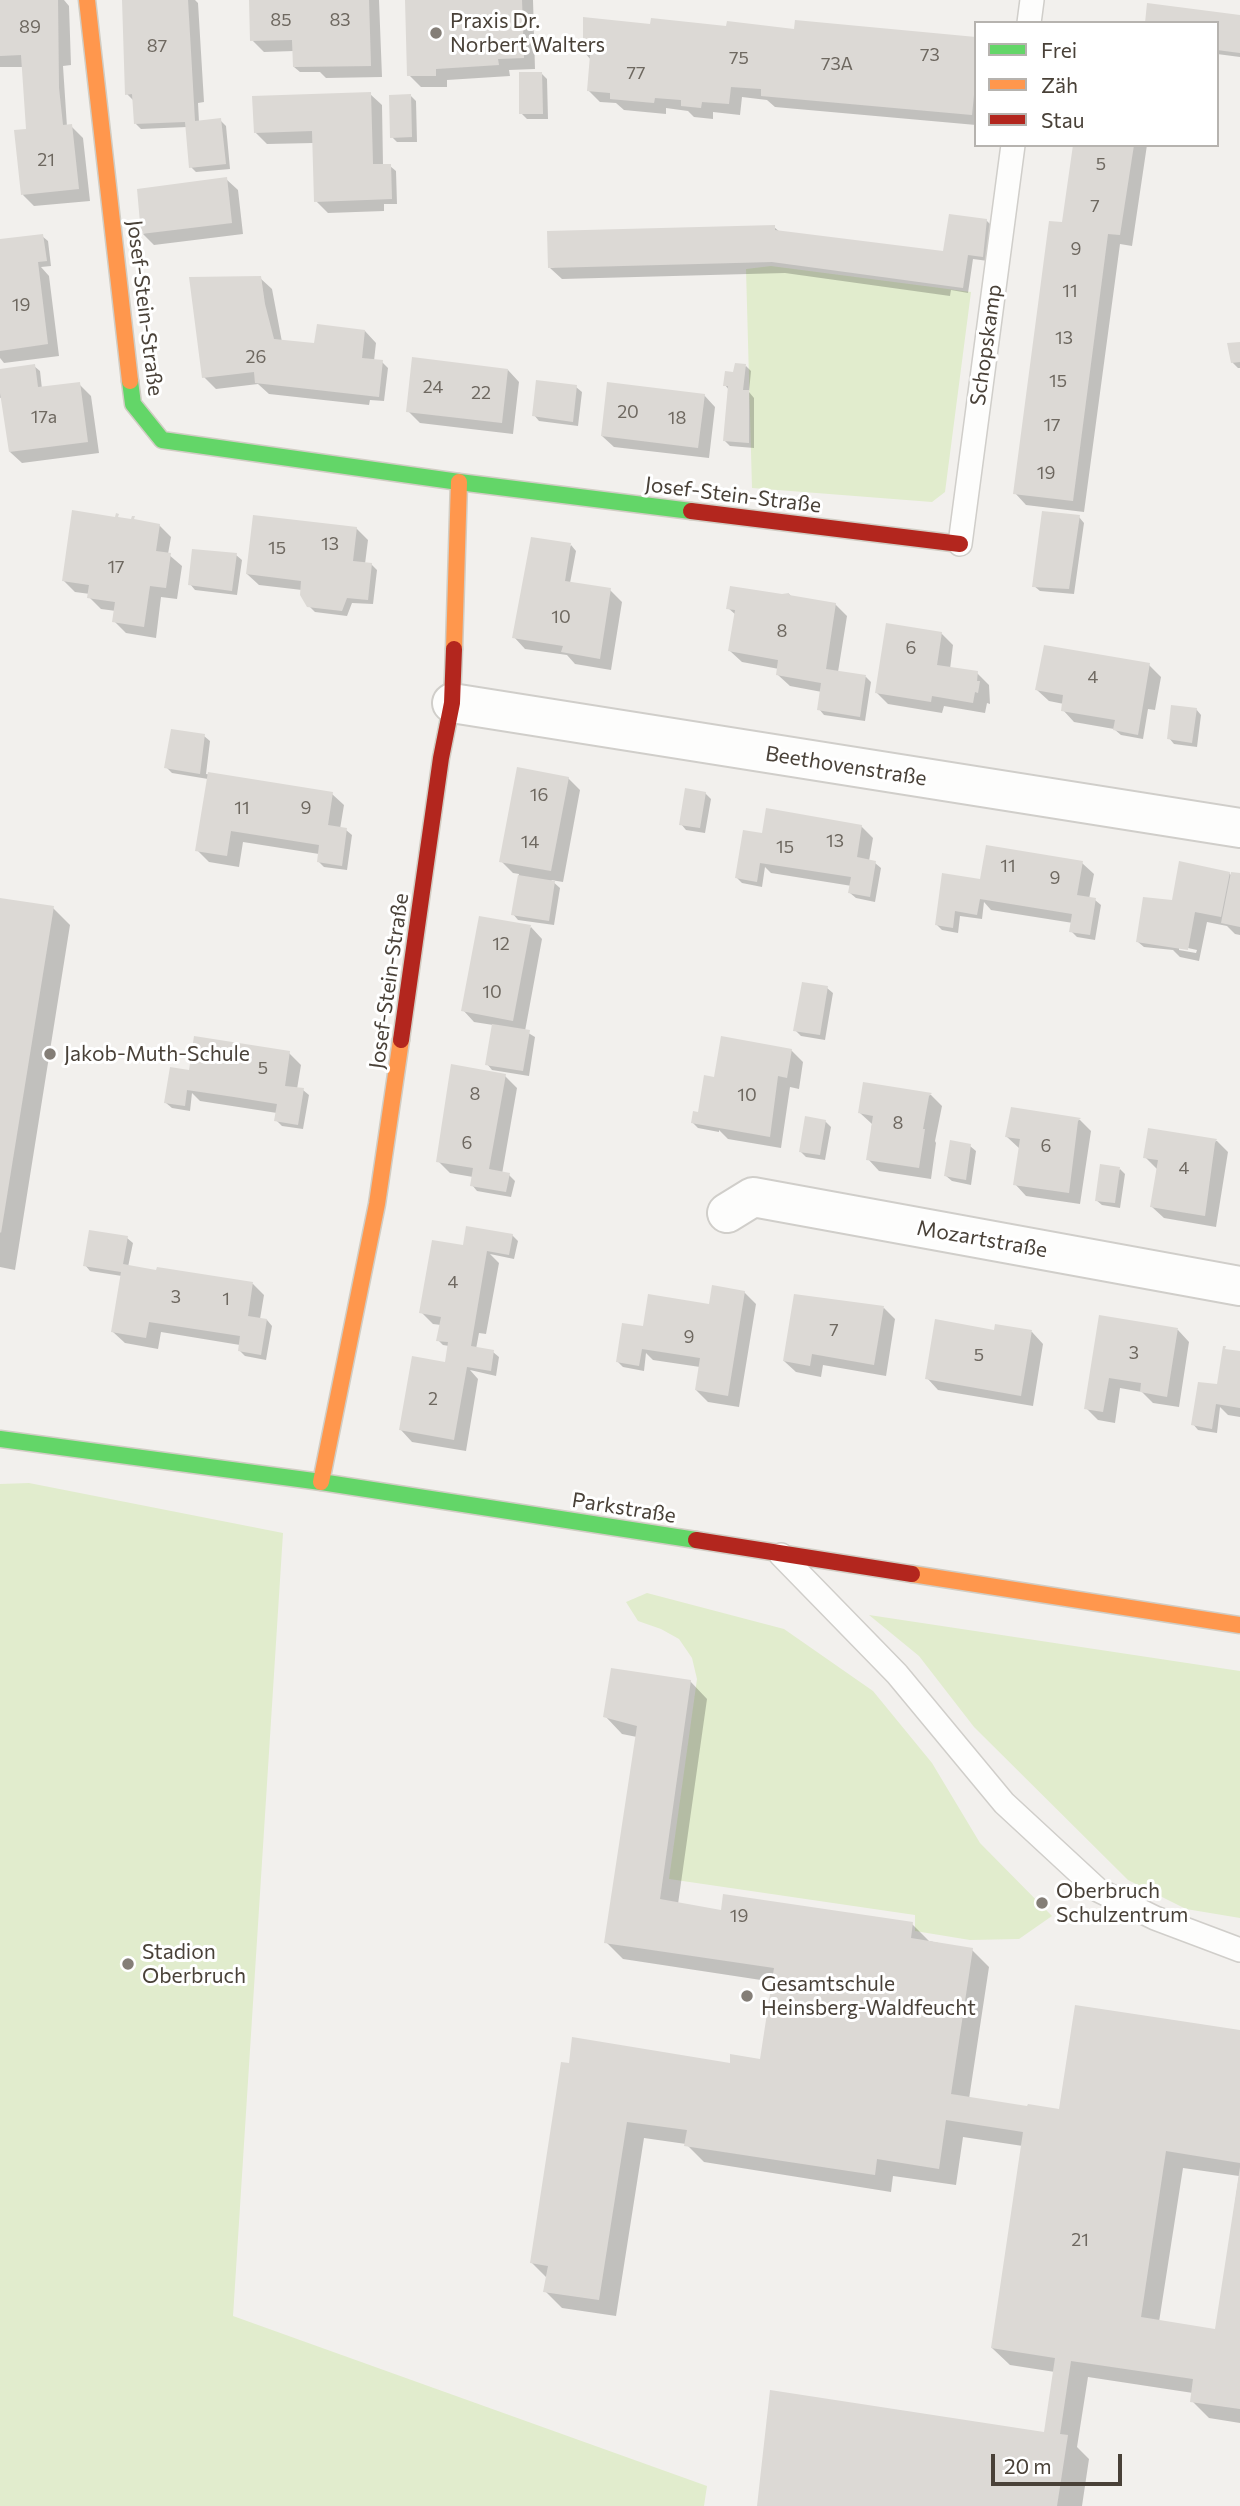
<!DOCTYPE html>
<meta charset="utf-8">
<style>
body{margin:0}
#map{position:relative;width:1240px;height:2506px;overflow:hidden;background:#f2f0ed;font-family:Commissioner,sans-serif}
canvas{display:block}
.legend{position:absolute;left:974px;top:21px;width:245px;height:126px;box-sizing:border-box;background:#fff;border:2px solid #b6b3af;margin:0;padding:9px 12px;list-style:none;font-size:21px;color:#494138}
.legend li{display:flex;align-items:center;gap:14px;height:35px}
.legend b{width:35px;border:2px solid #b6b3af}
.scale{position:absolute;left:991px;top:2454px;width:131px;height:32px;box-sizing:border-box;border:4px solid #494138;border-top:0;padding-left:9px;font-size:21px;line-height:24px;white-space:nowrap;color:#494138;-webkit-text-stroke:5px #fff;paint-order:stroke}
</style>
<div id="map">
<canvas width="1240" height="2506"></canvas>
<ul class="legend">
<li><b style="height:9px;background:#63d668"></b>Frei</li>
<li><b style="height:9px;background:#ff974d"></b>Zäh</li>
<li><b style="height:9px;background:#b3261e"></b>Stau</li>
</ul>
<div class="scale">20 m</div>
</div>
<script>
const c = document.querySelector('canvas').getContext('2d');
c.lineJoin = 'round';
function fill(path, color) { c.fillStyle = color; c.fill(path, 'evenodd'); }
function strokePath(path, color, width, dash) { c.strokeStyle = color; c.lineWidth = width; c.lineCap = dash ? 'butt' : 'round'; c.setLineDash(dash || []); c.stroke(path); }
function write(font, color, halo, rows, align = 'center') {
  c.font = font + ' Commissioner,sans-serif'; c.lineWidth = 6; c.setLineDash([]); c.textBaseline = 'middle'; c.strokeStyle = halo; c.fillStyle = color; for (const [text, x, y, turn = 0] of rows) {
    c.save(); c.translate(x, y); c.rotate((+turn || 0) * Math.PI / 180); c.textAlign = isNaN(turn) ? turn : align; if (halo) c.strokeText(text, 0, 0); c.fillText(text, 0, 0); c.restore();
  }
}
fill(new Path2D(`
 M771,266L971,292L945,492L932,502L752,488L746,269Z
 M29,1483L283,1533L233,2316L707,2486L704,2506H0V1484Z
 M647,1593L784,1629L873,1691L932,1763L980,1843L1052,1916L1019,1939L970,1940L915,1931V1915L669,1879L697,1679L692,1658L679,1639L661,1629L638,1621L626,1602Z
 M869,1615L1240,1671V1918L1186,1909L1128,1880L974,1727L919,1656Z`), '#e1eccd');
fill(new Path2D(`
 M0,0H64L69,6L71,65L63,66L67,127L71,126L83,138L90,201L34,206L23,195L30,130L23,67H0Z
 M124,0H195L198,3L204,102L198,103L199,122L220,120L226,126L230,169L196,172L191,167L187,127L141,129L136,124L134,101L127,94Z
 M251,0H379L382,77L326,78L320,72H300L294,67V51L264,52L252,40Z
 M407,0H533L535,69L509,70L510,76L447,80V87H421L409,75Z
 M1240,17V57L1217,54V23Z
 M652,26L976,39V125L775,107L767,100L742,97L740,115L713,112V119L694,117L688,111L666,108V114L624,110L616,103L600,102L588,90L591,60L585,53Z
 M542,74L547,79L548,119H527L521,113Z
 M370,94L382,105L383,166H390L396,171L397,204H384V211L328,213L316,201L314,143L267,144L255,132Z
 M410,95L416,101L417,142H397L392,137Z
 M1075,145H1147L1132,246L1120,244L1084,512L1026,505L1015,493L1064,224Z
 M226,179L238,190L243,234L154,245L143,234Z
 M986,220L992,226L988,261L973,259L968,293L951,290L950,296L785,273L562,279L550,268L774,227L780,232L942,253Z
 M42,236L48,241L51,266L41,267L49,276L59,356L4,363L0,358V241Z
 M260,278L272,289L282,342L316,345L365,331L376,343L374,361L382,362L388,368L384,401L370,400L369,405L269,394L258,384L216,389L204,377Z
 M1240,344V368H1238L1232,362Z
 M34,366L40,371L42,389L79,384L91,396L99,453L22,463L10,452L3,397L0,398V371Z
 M746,366L751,371L749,392L754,398V448L730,446L724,440L729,390L725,385Z
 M508,370L519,382L513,434L420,423L408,411Z
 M576,387L582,392L578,426L539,421L534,415Z
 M704,395L715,407L709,458L614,447L602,436Z
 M1079,517L1084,523L1074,594L1040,591L1034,586Z
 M159,525L171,537L168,554L182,566L177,599L161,597L156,638L126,633L114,621L116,611L101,609L89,597L90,594L75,592L63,580Z
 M356,528L368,540L365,564H371L377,570L373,604L352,603L347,616L315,612L309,606L302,590L259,585L247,574Z
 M571,545L576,551L570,583L610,590L622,602L611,670L575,664L567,655L525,649L514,637Z
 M236,555L242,560L237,595L195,590L190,584Z
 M789,594L792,597L835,604L847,616L838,672L866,677L871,682L865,721L824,715L819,709L822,692L790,686L778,675L779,669L742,662L730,651L736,615L728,608Z
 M941,633L953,645L950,669L977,673L989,685L990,704L987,703L985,713L944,706L942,713L888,704L876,692Z
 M1149,665L1161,677L1155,710L1148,709L1143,739L1121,735L1114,729L1074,722L1063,710L1064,704L1049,701L1037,690Z
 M1196,709L1201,715L1197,747L1174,744L1169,738Z
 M204,736L210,741L206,774L332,794L344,805L340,829L346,830L352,835L347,870L324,867L318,861L319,854L243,842L239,867L209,862L197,850L208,779L172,773L166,767Z
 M568,778L580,790L563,882L551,880L560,888L554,925L518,920L513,914L519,874L513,873L501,861Z
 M705,793L711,799L705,833L686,830L681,824Z
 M861,826L873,838L869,861L875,863L881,868L875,902L856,898L850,893L852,886L771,873L765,867L762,887L742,883L737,878L761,835Z
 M1082,863L1094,874L1089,899L1095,900L1101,905L1095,940L1077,937L1071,931L1073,923L991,910L984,902L982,919L960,916L958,933L942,930L937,925L980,880Z
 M1229,873L1232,876L1240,875V935L1235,934L1227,926L1207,922L1199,961L1180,957L1173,950L1144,947L1138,942L1171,901ZM1179,946L1197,950L1196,953L1179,950Z
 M0,899L53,908L70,925L15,1270L0,1267Z
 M531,927L542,939L525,1031L535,1037L529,1076L492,1070L487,1064L493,1025L474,1022L463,1010Z
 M827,988L833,993L825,1040L801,1036L795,1030Z
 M791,1050L803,1062L799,1089L790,1087L781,1148L728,1139L719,1130V1132L698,1128L693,1123L716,1080Z
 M289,1053L301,1065L297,1089L303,1090L309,1095L303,1129L282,1126L276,1120L277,1113L200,1101L192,1093L190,1111L172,1108L166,1103L191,1072Z
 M505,1076L517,1088L502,1174L509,1175L515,1181L511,1197L477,1191L472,1185L473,1177L450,1173L438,1161Z
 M865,1084L931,1095L942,1106L935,1141L936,1143L931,1179L879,1171L868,1159L872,1124L860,1113Z
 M1012,1109L1080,1120L1091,1131L1080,1204L1026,1196L1015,1184L1020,1149L1007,1137Z
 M825,1121L831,1127L825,1160L806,1157L801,1152Z
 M1149,1130L1217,1141L1228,1152L1216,1227L1164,1218L1152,1207L1157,1169L1145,1157Z
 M970,1146L976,1151L971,1185L952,1181L946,1176Z
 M1120,1169L1125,1174L1120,1208L1102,1205L1096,1200Z
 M512,1235L518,1241L514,1259L490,1254L499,1263L486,1334L479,1333L476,1349L493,1352L499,1357L496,1376L470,1370L478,1379L466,1451L412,1442L401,1430L450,1364L449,1346L443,1345L438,1340L441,1325L433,1324L421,1312L465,1247Z
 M127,1238L133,1243L128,1267L253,1284L264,1295L260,1319L267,1320L272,1326L266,1360L245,1356L240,1351V1345L161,1332L158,1349L125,1343L113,1332L122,1276L90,1271L85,1265Z
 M744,1292L756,1304L739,1407L708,1402L696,1390L700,1367L653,1360L646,1353L644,1371L623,1367L618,1362L645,1328Z
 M884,1308L895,1319L886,1376L823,1365L821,1377L796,1372L784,1361Z
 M1101,1317L1178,1330L1189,1342L1179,1407L1153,1403L1142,1392L1120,1388L1115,1423L1098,1420L1086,1408Z
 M995,1332H1032L1043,1344L1033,1406L938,1390L927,1378Z
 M1240,1352V1417L1228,1415L1220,1407L1217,1433L1198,1430L1193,1424Z
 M690,1681L707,1699L678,1904L722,1912L912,1924L929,1941L972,1950L989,1967L969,2099L1060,2111L1240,2032V2423L1209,2418L1192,2401L1193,2393L1088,2377L1077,2447L1089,2459L1082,2506H758L1045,2433L1055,2372L1010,2365L992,2348L1023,2146L963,2137L956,2185L893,2176L891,2192L704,2162L686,2144L644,2138L616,2316L562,2308L545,2291L547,2278L532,2263L563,2064L731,2065L762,2061L774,1982L623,1959L606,1942L637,1737L622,1734L605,1716ZM1183,2168L1239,2176L1216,2331L1159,2322Z`), '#0003');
fill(new Path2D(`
 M0,0H58L59,88L63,125L72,124L79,189L21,195L14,130L26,129L21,55L0,56Z
 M122,0H188L195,121L221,118L226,164L189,168L185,122L134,124L132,94L125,95Z
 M249,0H369L371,66L293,67L292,40L250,41Z
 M405,0H522L524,58L498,59L499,65L436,69V76H407Z
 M1147,3L1240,15V53L1217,50V23H1145Z
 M583,17L650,24L651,18L726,26L727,21L794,29L795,20L976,37V74L972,115L761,96V89L731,87L729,104L702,102L701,108L681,106V100L655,98L654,103L610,99V93L587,91L590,55L583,54Z
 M519,72H542L543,114H519Z
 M371,92L373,164H391L392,199L314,202L312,131L254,133L252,96Z
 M411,94L412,137L390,138L389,95Z
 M1073,145H1134L1120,235L1108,234L1073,501L1013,494L1049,221L1062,222Z
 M227,177L232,223L141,234L137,189Z
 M949,214L987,219L983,257L968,255L963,288L772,262L548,268L547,231L775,225V230L943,251Z
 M43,234L47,261L38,262L48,344L0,351V239Z
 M261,276L265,304L274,339L314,343L317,324L365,330L362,358L383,360L379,397L255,383L254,372L202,378L189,277Z
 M1240,342V362L1231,363L1227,343Z
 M412,357L508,369L502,423L406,412Z
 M735,363L746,364L743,390H749V443L723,441L728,386H723L725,371L733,372Z
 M35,364L38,387L80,382L88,442L9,452L0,393V369Z
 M536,380L577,385L573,422L532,416Z
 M607,382L705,394L698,448L601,436Z
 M72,510L115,517L116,513L119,514L118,517L131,519L132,516H135L134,519L160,524L156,551L171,553L166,588L150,586L144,627L112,622L115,602L87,598L89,585L62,581Z
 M1042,511L1080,515L1069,589L1032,587Z
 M253,515L357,527L353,561L372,563L368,600L347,598L342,611L307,607L300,595L301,581L246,574Z
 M531,537L571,543L565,581L611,588L600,659L561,652L563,646L512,638Z
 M192,549L237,553L232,591L188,585Z
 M730,586L782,594L789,593V595L836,603L826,669L866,675L860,717L817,710L821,683L776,675L778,660L728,651L735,610L726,609Z
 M886,623L942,632L937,665L978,671L977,681H980L978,693L975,692L973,703L932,696L931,702L875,693Z
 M1044,645L1150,663L1138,735L1113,730L1115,720L1061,711L1063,695L1035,690Z
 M1171,705L1197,708L1192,743L1167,739Z
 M171,729L205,734L200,774L164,768Z
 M517,767L569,777L551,871L499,862Z
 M208,772L333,792L328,825L347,828L342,866L317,862L319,845L231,831L227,856L195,851Z
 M685,788L706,792L700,828L679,825Z
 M766,808L862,825L857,857L876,861L870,897L848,893L851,877L760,863L757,882L735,878L743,830L762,833Z
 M986,845L1083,861L1077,895L1096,898L1090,935L1069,932L1072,914L980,899L977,915L955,911L953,928L935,925L942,873L980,879Z
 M1179,861L1230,872L1221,917L1195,912L1188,950L1136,942L1143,897L1172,900Z
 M1231,872L1240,873V927L1221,923Z
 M518,875L555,881L549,921L511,915Z
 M0,898L54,906L1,1233L0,1232Z
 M479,916L531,925L513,1021L461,1011Z
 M802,982L828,986L820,1035L793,1031Z
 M492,1024L530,1030L523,1071L485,1065Z
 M194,1036L290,1051L285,1086L304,1088L298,1125L274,1121L277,1104L234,1097L187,1090L185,1106L164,1103L170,1067L189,1070Z
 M721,1036L792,1049L787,1078L778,1076L770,1137L691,1123L693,1111L698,1112L704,1075L714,1077Z
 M451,1064L506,1074L489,1169L510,1173L506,1192L470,1186L473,1168L436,1162Z
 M863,1082L932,1093L929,1096L923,1129H925L919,1168L866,1160L873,1116L858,1113Z
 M1011,1107L1081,1118L1078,1121L1069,1193L1013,1185L1020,1139L1005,1137Z
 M805,1116L826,1120L820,1155L799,1152Z
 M1148,1128L1217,1139L1215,1143L1205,1216L1150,1207L1158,1160L1143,1158Z
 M950,1140L971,1144L966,1180L944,1176Z
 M1100,1164L1120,1167L1115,1203L1095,1201Z
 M466,1226L513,1234L509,1255L487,1251L471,1346L494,1350L491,1371L467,1367L454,1440L399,1430L412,1356L445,1362L448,1342L436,1341L441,1317L419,1313L432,1240L463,1245Z
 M89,1230L128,1236L123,1264L156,1270L157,1267L253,1282L248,1316L267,1319L261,1355L238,1351L240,1336L149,1322L146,1338L111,1332L121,1272L83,1266Z
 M712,1285L745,1291L728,1396L695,1390L700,1358L642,1349L639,1366L616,1362L622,1323L643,1326L648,1294L709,1304Z
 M794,1294L884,1306L874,1365L812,1354L810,1366L783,1361Z
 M1099,1315L1178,1328L1167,1397L1140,1392L1141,1383L1109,1378L1103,1412L1084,1409Z
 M935,1319L994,1330L995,1324L1032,1330L1021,1396L925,1379Z
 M1223,1346H1226L1225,1349L1240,1351V1408L1216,1404L1212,1429L1191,1425L1198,1382L1217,1384Z
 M611,1668L691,1680L660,1899L721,1910L723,1894L913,1922L911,1938L973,1948L951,2094L1027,2106L1028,2104L1059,2109L1075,2005L1240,2030V2163L1166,2151L1141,2317L1215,2329L1240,2167V2409L1190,2402L1193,2379L1071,2361L1060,2434L1068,2435L1057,2506H757L770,2390L1044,2432L1055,2358L991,2348L1023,2132L946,2120L939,2169L877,2159L875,2175L684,2146L687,2130L627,2122L599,2300L543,2292L548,2266L530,2263L561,2062L569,2063L572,2037L730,2063V2054L760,2059L774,1968L604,1943L637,1726L603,1717Z`), '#dcd9d5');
const lane = new Path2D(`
 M1029,23L1032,0
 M960,544L1013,145
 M781,1555L897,1674L1004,1803L1098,1890L1155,1918L1240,1950`);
const street = new Path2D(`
 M452,703L1240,828
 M727,1213L753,1197L1240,1286`);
const fast = new Path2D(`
 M130,381L133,404L162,440L459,482L691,511
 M0,1439L321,1482L696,1540`);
const slow = new Path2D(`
 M87,0L130,381
 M454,649L459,482
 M321,1482L377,1204L401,1040
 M912,1574L1240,1625`);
const jam = new Path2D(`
 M691,511L960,544
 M401,1040L441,758L452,703L454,649
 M696,1540L912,1574`);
strokePath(lane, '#d0ceca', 26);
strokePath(street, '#d0ceca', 42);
strokePath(fast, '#d1cdc4', 19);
strokePath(slow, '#d1cdc4', 19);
strokePath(jam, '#d1cdc4', 19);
strokePath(lane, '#fdfdfc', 23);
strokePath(street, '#fdfdfc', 38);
strokePath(fast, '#63d668', 16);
strokePath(slow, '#ff974d', 16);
strokePath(jam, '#b3261e', 16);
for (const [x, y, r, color] of [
 [436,33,7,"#847e77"],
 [50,1054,7,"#847e77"],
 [1042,1903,7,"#847e77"],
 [128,1964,7,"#847e77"],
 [747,1996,7,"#847e77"]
]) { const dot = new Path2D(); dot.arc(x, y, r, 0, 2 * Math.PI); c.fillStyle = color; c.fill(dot); strokePath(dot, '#fff', 2.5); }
write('18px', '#6e6860', null, [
 ["85",281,20],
 ["83",340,20],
 ["89",30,27],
 ["87",157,46],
 ["73",930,55],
 ["75",739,58],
 ["73A",837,64],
 ["77",636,73],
 ["21",46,160],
 ["5",1101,164],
 ["7",1095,206],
 ["9",1076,249],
 ["11",1070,291],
 ["19",21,305],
 ["13",1064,338],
 ["26",256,357],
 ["15",1058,381],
 ["24",433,387],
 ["22",481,393],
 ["20",628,412],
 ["17a",44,417],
 ["18",677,418],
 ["17",1052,425],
 ["19",1046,473],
 ["13",330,544],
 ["15",277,548],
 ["17",116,567],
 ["10",561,617],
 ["8",782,631],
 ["6",911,648],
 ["4",1093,677],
 ["16",539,795],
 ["11",242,808],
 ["9",306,808],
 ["13",835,841],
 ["14",530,842],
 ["15",785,847],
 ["11",1008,866],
 ["9",1055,878],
 ["12",501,944],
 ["10",492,992],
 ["5",263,1068],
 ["8",475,1094],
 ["10",747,1095],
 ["8",898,1123],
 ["6",467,1143],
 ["6",1046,1146],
 ["4",1184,1168],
 ["4",453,1282],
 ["3",176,1297],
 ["1",226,1299],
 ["7",834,1330],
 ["9",689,1337],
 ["3",1134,1353],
 ["5",979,1355],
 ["2",433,1399],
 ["19",739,1916],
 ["21",1080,2240]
]);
write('21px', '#494138', '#fff', [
 ["Praxis Dr.",450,21],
 ["Norbert Walters",450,45],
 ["Jakob-Muth-Schule",64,1054],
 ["Oberbruch",1056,1891],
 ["Schulzentrum",1056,1915],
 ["Stadion",142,1952],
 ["Oberbruch",142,1976],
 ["Gesamtschule",761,1984],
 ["Heinsberg-Waldfeucht",761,2008]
], 'left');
write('21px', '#494138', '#fff', [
 ["Josef-Stein-Straße",145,308,83],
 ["Schopskamp",986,345,-82],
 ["Josef-Stein-Straße",733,495,7],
 ["Beethovenstraße",846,766,9],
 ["Josef-Stein-Straße",389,981,-82],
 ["Mozartstraße",982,1239,10],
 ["Parkstraße",624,1508,9]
]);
</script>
